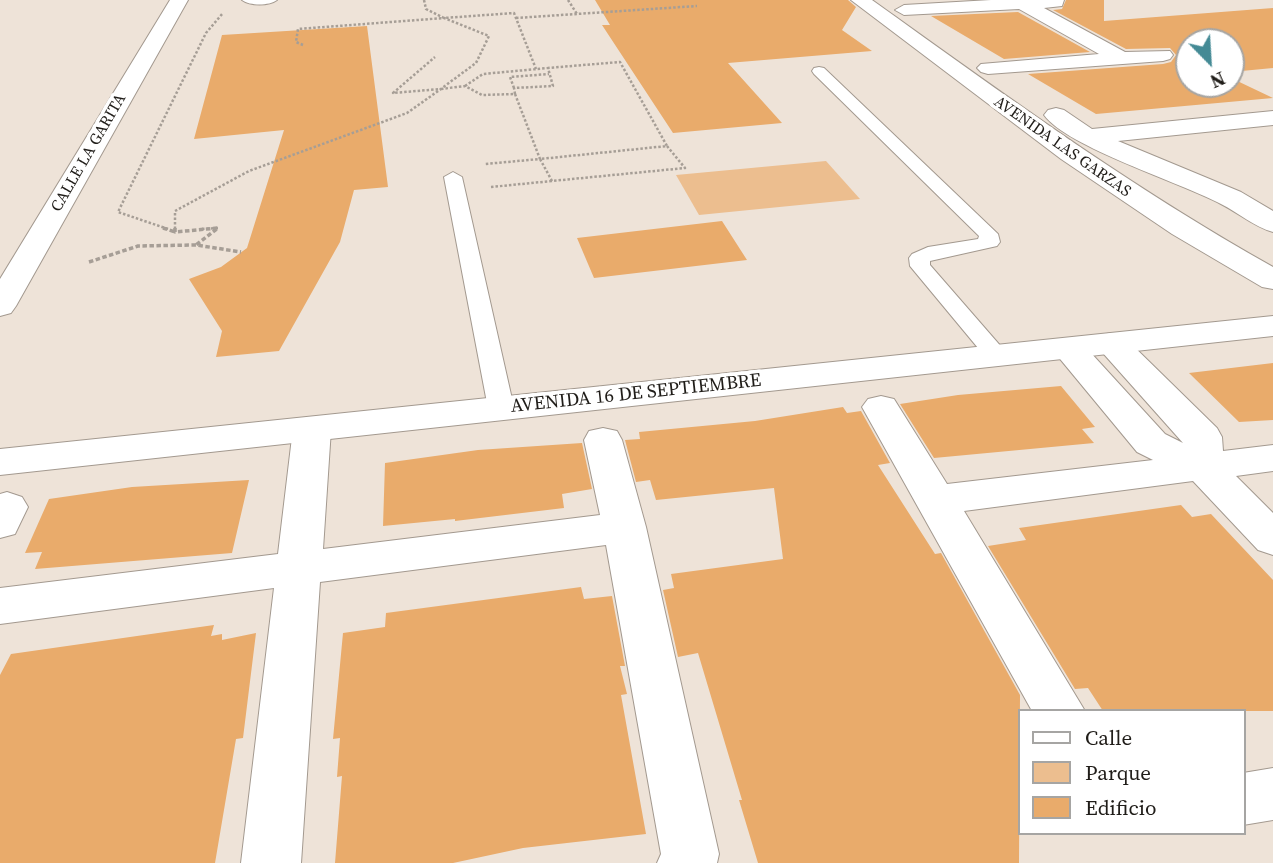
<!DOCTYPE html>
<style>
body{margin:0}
#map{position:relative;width:1273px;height:863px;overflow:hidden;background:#eee3d8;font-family:"Source Serif 4",serif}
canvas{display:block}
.legend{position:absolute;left:1018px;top:709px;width:228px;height:126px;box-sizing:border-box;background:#fff;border:2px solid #a6a5a3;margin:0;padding:9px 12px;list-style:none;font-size:21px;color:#201d19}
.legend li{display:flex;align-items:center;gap:14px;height:35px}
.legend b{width:35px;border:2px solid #a6a5a3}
.north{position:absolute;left:1175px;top:28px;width:70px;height:70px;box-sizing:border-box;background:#fff;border:2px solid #a6a5a3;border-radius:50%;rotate:156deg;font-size:19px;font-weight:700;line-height:28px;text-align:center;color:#201d19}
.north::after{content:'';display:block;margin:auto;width:24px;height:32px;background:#448a95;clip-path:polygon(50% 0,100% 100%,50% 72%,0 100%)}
</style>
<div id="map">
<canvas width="1273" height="863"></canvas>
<ul class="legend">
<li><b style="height:9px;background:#fff"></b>Calle</li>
<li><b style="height:19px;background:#ecbe8f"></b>Parque</li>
<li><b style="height:19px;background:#e9ab6b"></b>Edificio</li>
</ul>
<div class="north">N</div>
</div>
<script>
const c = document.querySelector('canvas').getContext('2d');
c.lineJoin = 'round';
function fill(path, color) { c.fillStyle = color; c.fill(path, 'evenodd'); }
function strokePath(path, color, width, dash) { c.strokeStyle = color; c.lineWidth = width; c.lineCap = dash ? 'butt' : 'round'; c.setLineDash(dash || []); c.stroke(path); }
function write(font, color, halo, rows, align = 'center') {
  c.font = font + ' "Source Serif 4",serif'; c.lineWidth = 7; c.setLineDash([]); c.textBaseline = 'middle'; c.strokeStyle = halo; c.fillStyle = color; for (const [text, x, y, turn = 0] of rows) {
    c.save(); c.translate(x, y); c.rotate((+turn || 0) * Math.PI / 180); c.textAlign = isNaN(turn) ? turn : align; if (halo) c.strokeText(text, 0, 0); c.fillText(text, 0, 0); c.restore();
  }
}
fill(new Path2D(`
 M826,161L860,199L699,215L676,175Z`), '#ecbe8f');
fill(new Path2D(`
 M595,0H848L856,7L842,30L872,51L728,63L782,123L673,133L602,25H610Z
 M1066,0H1104V21L1273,8V68L1231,72V42H1189V84H1231V78L1273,98L1096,114L1028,74L1163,64L1171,62L1176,55L1170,48L1126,49L1053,10L1062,9Z
 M1018,12L1090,52L1004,59L931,16Z
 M367,26L388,187L354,190L340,242L279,351L216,357L222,331L189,279L221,267L247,248L284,130L194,139L222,35Z
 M722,221L747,260L594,278L577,238Z
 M1273,363V420L1239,422L1189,373Z
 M1061,386L1095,427L1082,429L1094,443L934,458L900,404L958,395Z
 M843,407L847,413L861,411L890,463L878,465L935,554L941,553L1020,695L1019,863H758L739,800H742L698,653L678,657L663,590L674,588L671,574L783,559L774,488L656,500L650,480L636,482L625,440L640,439L639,432L755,421Z
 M582,443L592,489L562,494L564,508L455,521V519L383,526L385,463L478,450Z
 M249,480L232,553L35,569L42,552L25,553L49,499L132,487Z
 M1181,505L1192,517L1211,514L1273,580V711H1103L1088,688L1075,689L988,546L1026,540L1019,528Z
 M581,587L584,599L612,596L625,666H620L627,694L621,695L646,834L523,848L453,863H335L342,776L337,777L340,738L333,739L343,633L385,627L386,613Z
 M214,625L211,636L222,634V640L256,633L243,738L236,739L215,863H0V675L11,654Z`), '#e9ab6b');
const lane = new Path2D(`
 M242,0H277C269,6 250,6 242,0Z
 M819,67L824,68L998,234L1000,242L997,246L930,261V265L1004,350L1008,355L1004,360H988L910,266L909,258L912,254L928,247L978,239L979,236L814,74L812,71L814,68Z
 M453,172L462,177L514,408L510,414L501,416L492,414L488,408L444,177Z`);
const street = new Path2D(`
 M851,0H872C1003,94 1132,188 1273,267V289L1262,287L1172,234L1061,159Z
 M991,0H1064L1062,6L1044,8L1125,52L1170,51L1173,55L1170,59L1163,61L988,74L981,72L977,68L981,64L1099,54L1019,9L904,15L895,10L904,5Z
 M1056,108L1064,110L1092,129L1273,111V125L1118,141L1241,192L1273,211V232C1254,227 1239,213 1221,204C1182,183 1067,147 1044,115L1048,110Z
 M1111,333L1123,336L1217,428L1222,437L1223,451L1273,445V471L1236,476L1273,513V555L1258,550L1193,481L964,511L1085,711H1032L862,407L868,399L881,396L894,399L947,484L1153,460L1137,452L1051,348L1056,341L1068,338L1080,341L1165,434L1183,443L1094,343L1099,336Z
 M312,417L326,420L331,429L323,549L600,515L584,440L589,431L603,428L617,431L622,440L646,527L719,854L717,863H657L661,854L606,545L320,582L301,863H241L274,588L0,624V588L278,554L293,429L298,420Z
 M7,492L22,497L28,507L15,534L0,538V494Z
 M1273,768V820L1243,825V773Z`);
const secondary = new Path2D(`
 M170,0H188L16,306L11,313L0,316V279Z
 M1273,316V336L0,475V449Z`);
strokePath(lane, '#a3998f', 2);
strokePath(street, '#a3998f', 2);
strokePath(secondary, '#a3998f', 2);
strokePath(new Path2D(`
 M424,0L426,9L444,18L514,13L536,69
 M568,0L577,14
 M516,18L697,6
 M303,45L296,42L298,29L444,18L489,36L476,63L442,88
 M465,86L483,74L548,68
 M514,88L510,77L549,74
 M441,89L465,86L482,95L515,94L540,159L485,164
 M515,94L514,88L553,86L548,68L620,62L667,146
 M667,146L685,168L552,181L540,159Z
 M491,187L552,181
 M168,229L118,212L206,33L223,13
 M175,229V211L249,171L407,113L441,89L393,93L435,57
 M202,229L218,228L216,229`), '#a69e96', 2.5, [2.5, 2]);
strokePath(new Path2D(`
 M163,228L175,232
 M175,228V232L218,228L196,245
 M89,262L138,246L196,245L241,252`), '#a69e96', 3.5, [4.5, 2.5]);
fill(lane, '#fff');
fill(street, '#fff');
fill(secondary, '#fff');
write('16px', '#201d19', '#fff', [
 ["AVENIDA LAS GARZAS",1062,147,35],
 ["CALLE LA GARITA",89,153,-60]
]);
write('19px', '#201d19', '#fff', [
 ["AVENIDA 16 DE SEPTIEMBRE",636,394,-6]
]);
</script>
